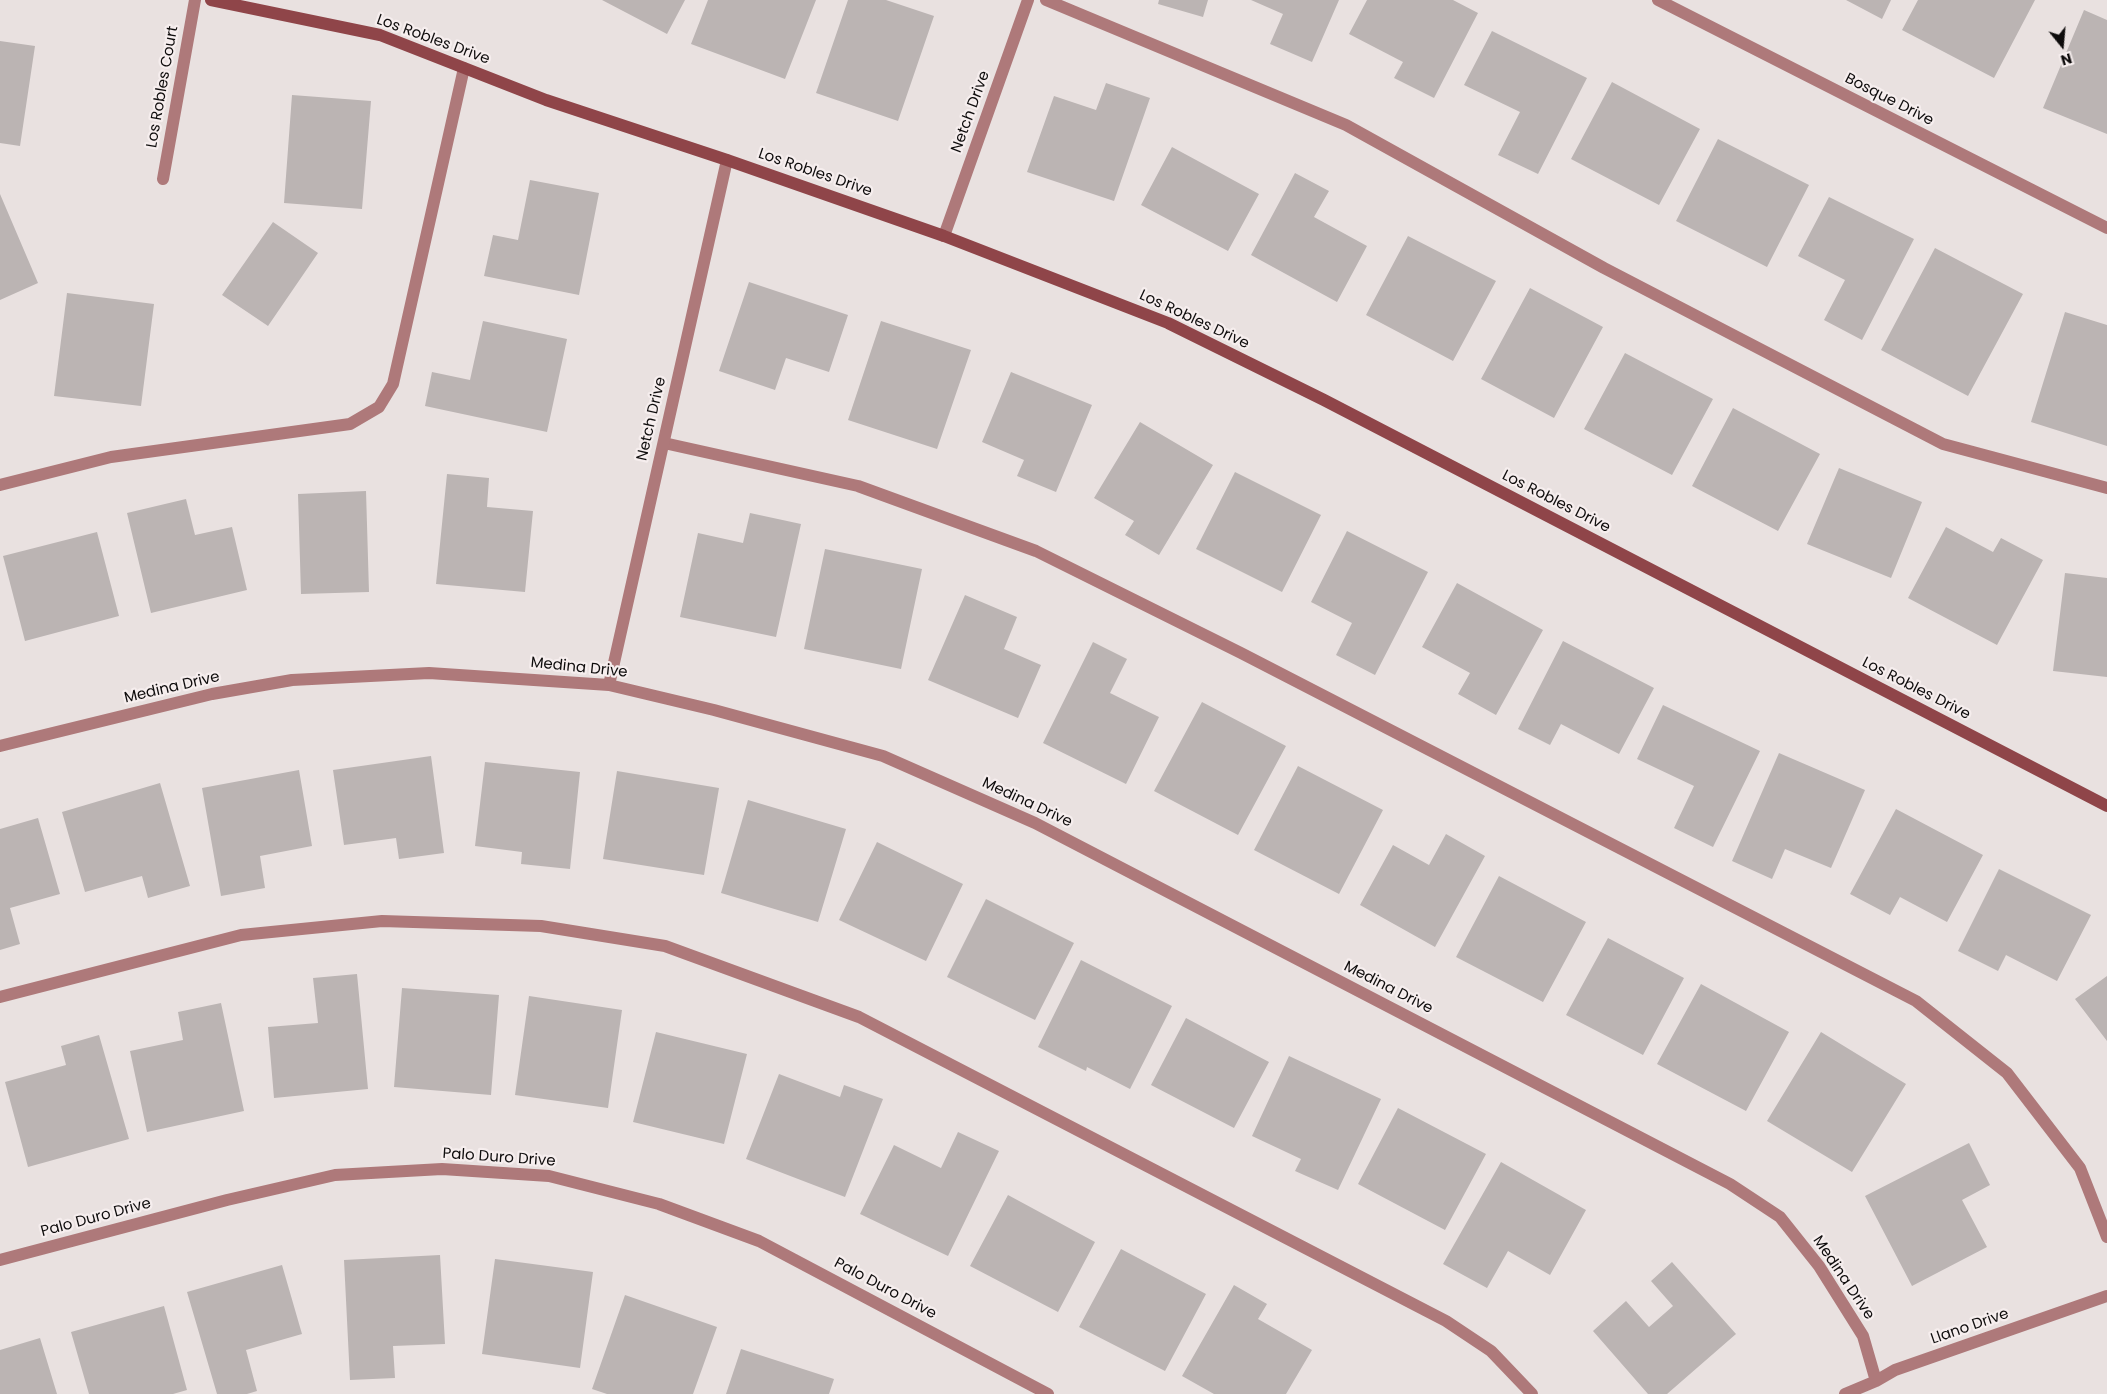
<!DOCTYPE html>
<style>
body{margin:0}
#map{position:relative;width:2107px;height:1394px;overflow:hidden;background:#e9e1e0;font-family:Poppins,sans-serif}
canvas{display:block}
.north{position:absolute;left:2037px;top:20px;width:50px;height:50px;-webkit-text-stroke:4px #f6eeee;paint-order:stroke;rotate:163deg;font-size:14px;font-weight:700;line-height:20px;text-align:center;color:#0e0c0c}
.north::after{content:'';display:block;margin:auto;width:18px;height:22px;background:#0e0c0c;clip-path:polygon(50% 0,100% 100%,50% 72%,0 100%)}
</style>
<div id="map">
<canvas width="2107" height="1394"></canvas>
<div class="north">N</div>
</div>
<script>
const c = document.querySelector('canvas').getContext('2d');
c.lineJoin = 'round';
function fill(path, color) { c.fillStyle = color; c.fill(path, 'evenodd'); }
function strokePath(path, color, width, dash) { c.strokeStyle = color; c.lineWidth = width; c.lineCap = dash ? 'butt' : 'round'; c.setLineDash(dash || []); c.stroke(path); }
function write(font, color, halo, rows, align = 'center') {
  c.font = font + ' Poppins,sans-serif'; c.lineWidth = 4.5; c.setLineDash([]); c.textBaseline = 'middle'; c.strokeStyle = halo; c.fillStyle = color; for (const [text, x, y, turn = 0] of rows) {
    c.save(); c.translate(x, y); c.rotate((+turn || 0) * Math.PI / 180); c.textAlign = isNaN(turn) ? turn : align; if (halo) c.strokeText(text, 0, 0); c.fillText(text, 0, 0); c.restore();
  }
}
fill(new Path2D(`
 M602,0H685L667,34Z
 M708,0H816L785,79L691,44Z
 M848,0H886L934,16L898,121L816,93Z
 M1159,0H1208L1203,17L1158,4Z
 M1251,0H1339L1312,62L1270,44L1283,14Z
 M1367,0H1453L1478,13L1434,98L1394,78L1403,62L1349,34Z
 M1846,0H1891L1882,19Z
 M1918,0H2035L1994,78L1902,30Z
 M2084,10L2107,20V134L2043,108Z
 M1492,31L1587,78L1538,174L1498,155L1520,112L1464,85Z
 M0,41L35,46L20,146L0,143Z
 M1612,82L1700,129L1659,205L1571,159Z
 M1106,83L1150,98L1114,201L1027,172L1054,96L1096,110Z
 M292,95L371,101L362,209L284,203Z
 M1718,139L1809,185L1767,267L1676,221Z
 M1172,147L1259,194L1228,251L1141,205Z
 M1295,173L1329,191L1314,217L1367,246L1337,302L1251,255Z
 M530,180L599,193L579,295L484,276L493,235L518,240Z
 M0,194L38,283L0,300Z
 M1829,197L1914,239L1862,340L1824,320L1845,280L1798,256Z
 M273,222L318,253L268,326L222,295Z
 M1408,236L1496,281L1453,361L1366,315Z
 M1935,248L2023,294L1968,396L1881,350Z
 M749,282L848,315L829,372L786,358L775,390L719,371Z
 M1530,288L1603,327L1554,418L1481,379Z
 M67,293L154,304L141,406L54,396Z
 M2065,312L2107,325V446L2031,422Z
 M483,321L567,339L547,432L425,406L432,372L470,380Z
 M881,321L971,350L937,449L848,420Z
 M1625,353L1713,399L1672,475L1584,429Z
 M1011,372L1092,405L1056,492L1017,476L1024,460L982,442Z
 M1733,408L1820,454L1778,531L1692,486Z
 M1140,422L1213,465L1159,555L1125,535L1134,521L1094,498Z
 M1839,468L1922,502L1891,578L1807,544Z
 M1235,472L1321,515L1282,592L1196,549Z
 M447,474L489,478L487,507L533,511L525,592L436,584Z
 M366,491L369,592L301,594L298,494Z
 M186,499L195,535L232,527L247,590L151,613L127,513Z
 M750,513L801,524L776,637L680,617L698,533L743,543Z
 M1946,527L1993,552L2001,538L2043,560L1997,645L1908,598Z
 M1347,531L1428,572L1375,675L1336,655L1352,623L1311,602Z
 M97,532L119,616L25,641L3,556Z
 M825,549L922,569L901,669L804,649Z
 M2065,573L2107,578V677L2053,671Z
 M1457,583L1543,630L1496,715L1458,694L1470,673L1422,647Z
 M965,595L1017,617L1004,649L1041,665L1018,718L928,680Z
 M1563,641L1654,688L1619,754L1561,724L1550,745L1518,729Z
 M1093,642L1127,659L1110,693L1159,717L1126,784L1043,743Z
 M1202,702L1286,746L1238,835L1154,791Z
 M1663,705L1760,751L1713,847L1674,828L1694,786L1637,759Z
 M1779,753L1865,790L1831,868L1785,849L1772,879L1732,861Z
 M431,756L444,853L399,859L396,838L344,845L333,770Z
 M485,762L580,772L570,869L521,864L522,852L475,846Z
 M1298,766L1383,810L1339,894L1254,850Z
 M299,770L312,846L260,856L265,888L221,896L202,788Z
 M617,771L719,788L704,875L603,859Z
 M160,783L190,886L148,898L142,876L85,892L62,812Z
 M748,800L846,829L818,922L721,893Z
 M1896,809L1983,855L1947,922L1900,897L1890,915L1850,894Z
 M38,818L60,894L10,908L20,944L0,950V829Z
 M1446,834L1485,856L1435,947L1360,905L1393,845L1429,865Z
 M877,842L963,884L926,961L839,920Z
 M1999,869L2091,915L2057,981L2006,955L1998,971L1958,951Z
 M1499,876L1586,922L1543,1002L1456,957Z
 M986,899L1074,943L1035,1020L947,977Z
 M1608,938L1684,978L1643,1055L1566,1015Z
 M1081,960L1172,1006L1130,1089L1087,1067L1086,1071L1038,1047Z
 M357,974L368,1089L274,1098L268,1027L318,1023L313,978Z
 M2107,976V1041L2075,999Z
 M1701,984L1789,1032L1746,1111L1657,1064Z
 M402,988L499,995L491,1095L394,1087Z
 M529,996L622,1010L608,1108L515,1095Z
 M221,1003L244,1111L147,1132L130,1051L183,1040L178,1012Z
 M1186,1018L1269,1062L1234,1128L1151,1085Z
 M656,1032L747,1054L724,1144L633,1122Z
 M1821,1032L1906,1084L1852,1172L1767,1121Z
 M99,1035L129,1139L28,1167L5,1082L66,1065L61,1046Z
 M1289,1056L1381,1099L1338,1190L1295,1171L1301,1159L1252,1136Z
 M779,1074L840,1097L844,1085L883,1099L845,1197L746,1159Z
 M1398,1108L1486,1154L1445,1230L1358,1184Z
 M958,1132L999,1151L948,1256L860,1214L894,1145L941,1168Z
 M1969,1143L1990,1185L1962,1200L1987,1247L1912,1286L1865,1196Z
 M1501,1162L1586,1210L1550,1275L1508,1251L1487,1288L1443,1264Z
 M1008,1195L1095,1242L1058,1312L970,1266Z
 M1121,1249L1206,1294L1165,1371L1079,1327Z
 M440,1255L445,1344L393,1346L395,1378L350,1380L344,1260Z
 M495,1259L593,1272L580,1368L482,1354Z
 M1672,1262L1736,1334L1667,1394H1648L1593,1331L1626,1301L1649,1327L1673,1306L1651,1281Z
 M282,1265L302,1334L246,1350L257,1391L247,1394H217L187,1292Z
 M1234,1285L1267,1304L1258,1319L1312,1350L1286,1394H1214L1182,1376Z
 M625,1295L717,1327L693,1394H607L592,1389Z
 M164,1306L187,1390L173,1394H89L71,1332Z
 M40,1338L57,1394H0V1350Z
 M741,1349L834,1379L829,1394H726Z`), '#bbb4b3');
strokePath(new Path2D(`
 M1046,0L1346,125L1604,268L1943,444L2107,488
 M664,443L858,486L1036,551L1241,653L1916,1001L2007,1073L2080,1168L2107,1237
 M0,485L111,457L350,424L379,407L393,384L464,68
 M0,997L241,935L382,921L541,926L665,946L859,1017L1446,1321L1491,1351L1532,1394`), '#ae797a', 12);
strokePath(new Path2D(`
 M1658,0L2107,228
 M163,179L195,0
 M944,236L1028,0
 M609,685L727,160
 M0,746L212,694L292,680L429,673L609,685L714,710L883,756L1035,823L1730,1184L1780,1217L1819,1266L1863,1336L1876,1381
 M0,1260L227,1200L335,1175L442,1169L549,1176L659,1204L759,1241L1048,1394
 M1845,1394L1876,1381L1895,1370L2107,1296`), '#ae797a', 12);
strokePath(new Path2D(`
 M211,0L380,35L546,100L727,160L944,236L1168,323L1324,400L2107,806`), '#8f4549', 12);
write('15px', '#0e0c0c', '#f6eeee', [
 ["Los Robles Drive",433,40,20],
 ["Los Robles Court",163,87,-80],
 ["Bosque Drive",1889,100,27],
 ["Netch Drive",971,112,-70],
 ["Los Robles Drive",815,173,19],
 ["Los Robles Drive",1194,320,25],
 ["Netch Drive",652,419,-77],
 ["Los Robles Drive",1556,502,27],
 ["Medina Drive",579,668,6],
 ["Medina Drive",172,688,-13],
 ["Los Robles Drive",1916,689,27],
 ["Medina Drive",1027,803,25],
 ["Medina Drive",1388,988,27],
 ["Palo Duro Drive",499,1158,4],
 ["Palo Duro Drive",96,1218,-15],
 ["Medina Drive",1843,1278,56],
 ["Palo Duro Drive",885,1289,28],
 ["Llano Drive",1970,1327,-19]
]);
</script>
